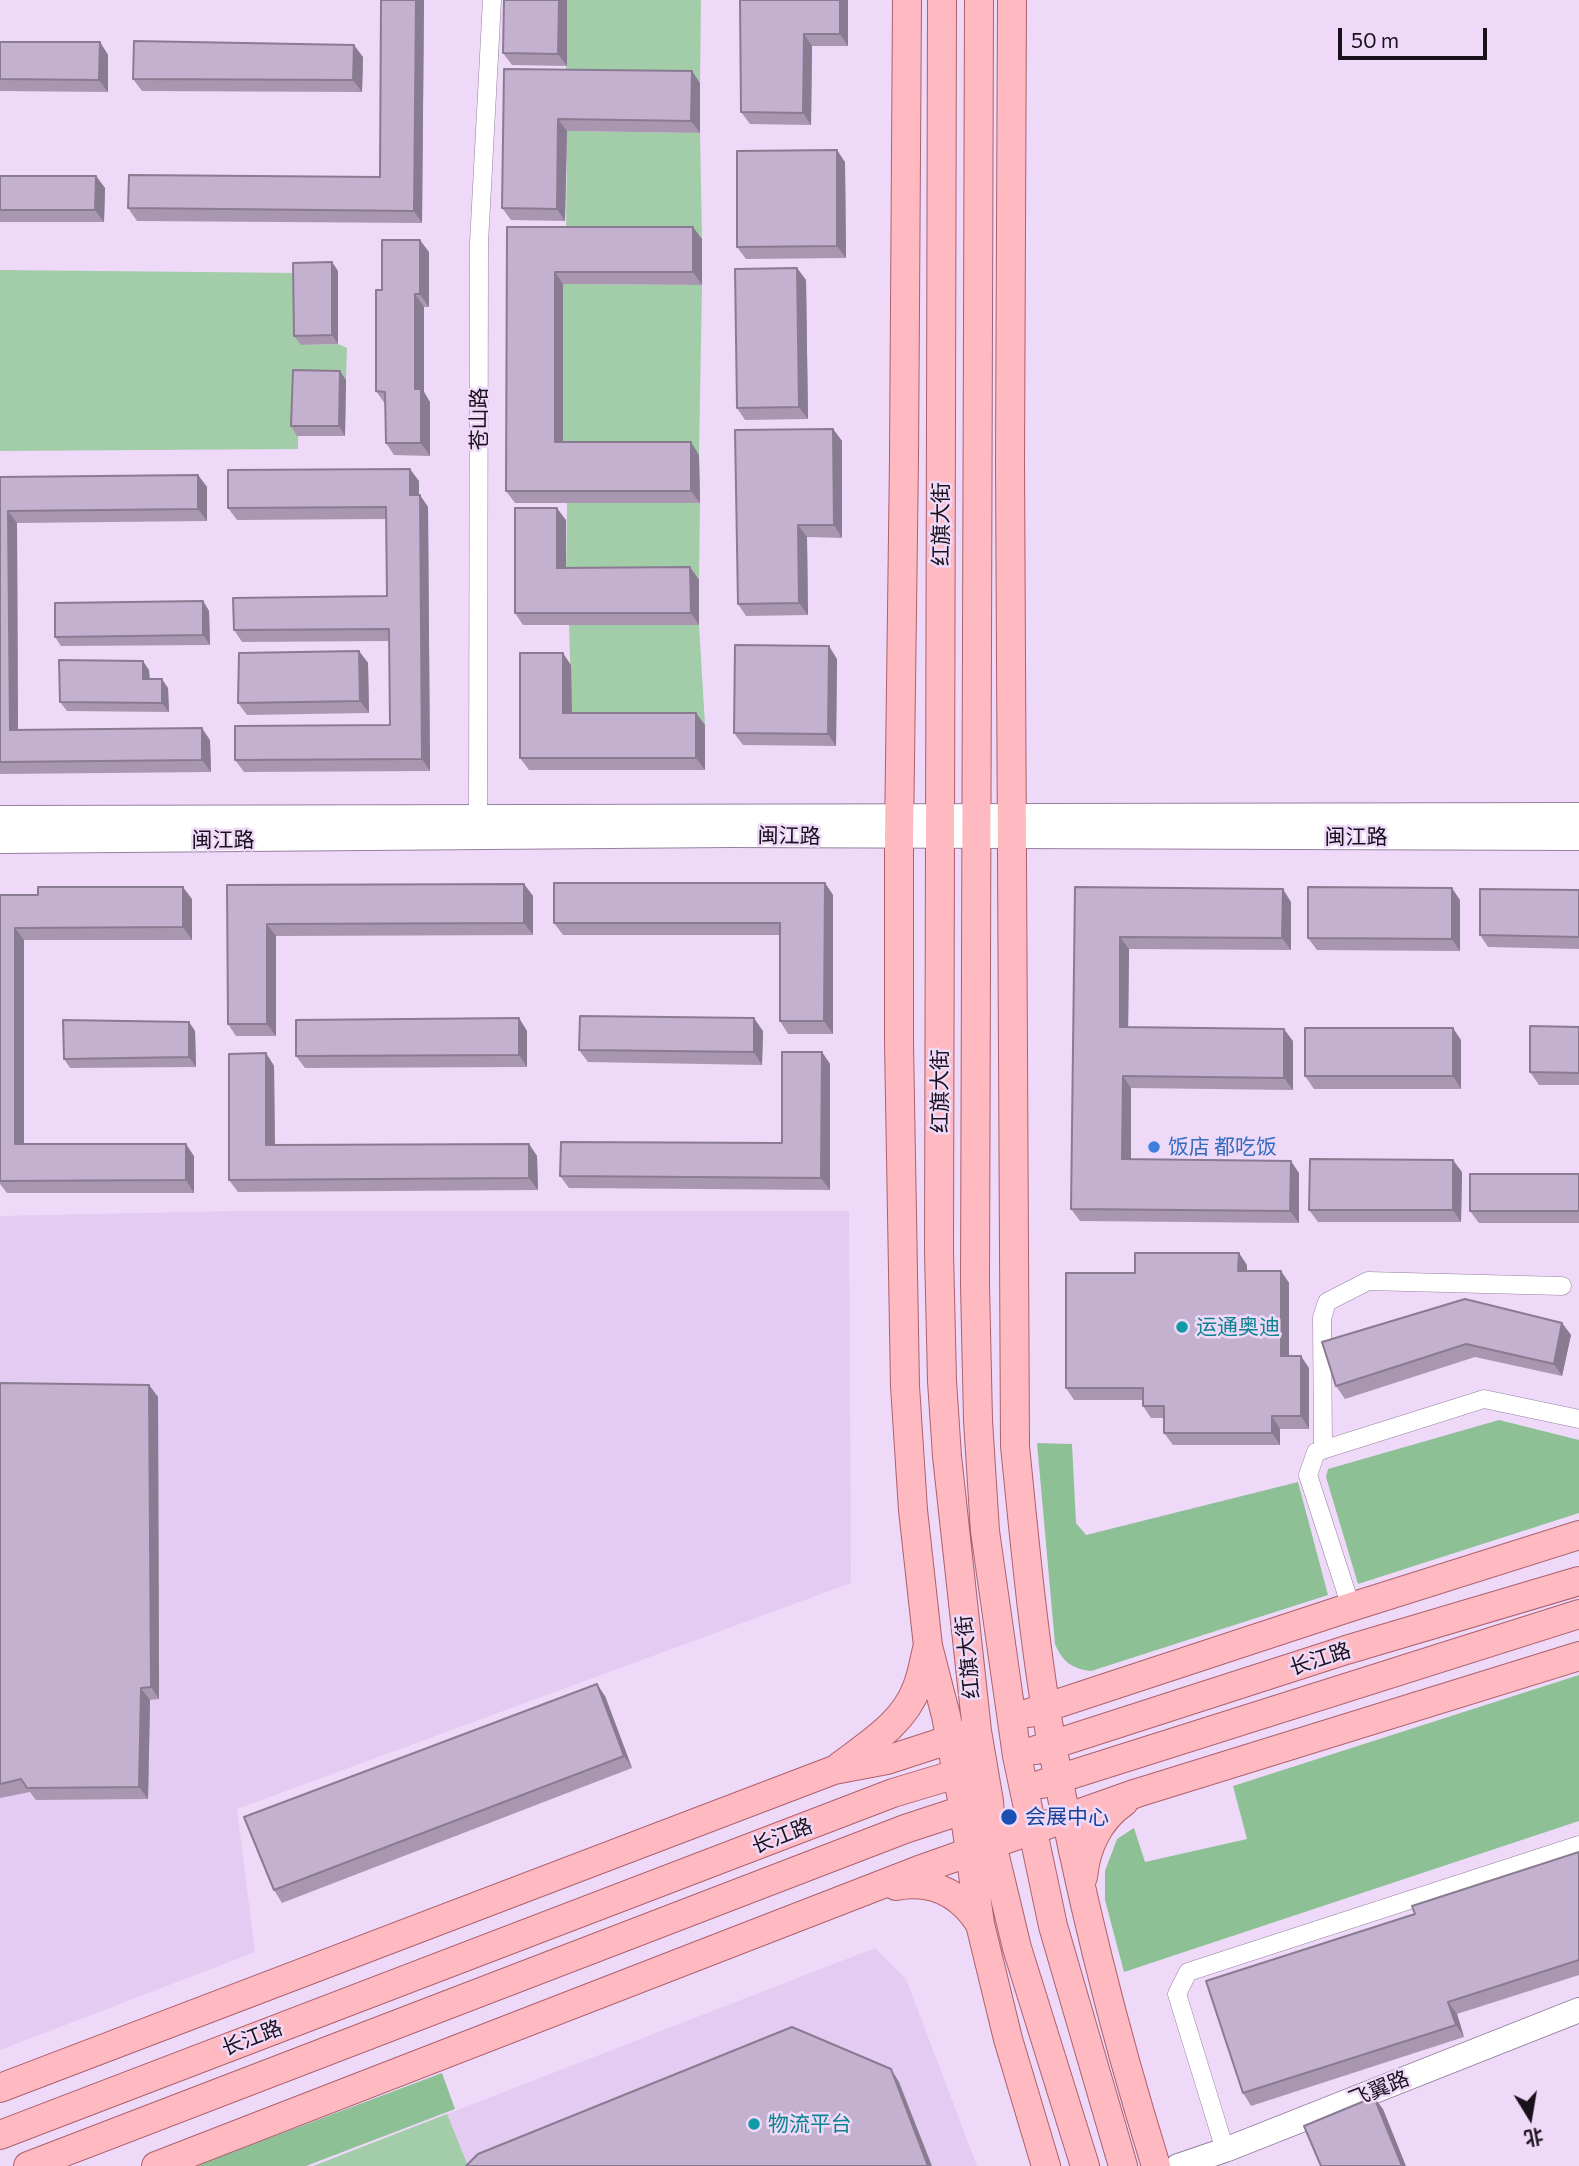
<!DOCTYPE html>
<meta charset="utf-8">
<style>
body{margin:0}
#map{position:relative;width:1579px;height:2166px;overflow:hidden;background:#efd9f9;font-family:Commissioner,"Noto Sans SC",sans-serif}
canvas{display:block}
.north{position:absolute;left:1495px;top:2082px;width:70px;height:70px;-webkit-text-stroke:5px #efd9f9;paint-order:stroke;rotate:169deg;font-size:19px;font-weight:700;line-height:28px;text-align:center;color:#19111c}
.north::after{content:'';display:block;margin:auto;width:24px;height:32px;background:#19111c;clip-path:polygon(50% 0,100% 100%,50% 72%,0 100%)}
.scale{position:absolute;left:1338px;top:28px;width:149px;height:32px;box-sizing:border-box;border:4px solid #19111c;border-top:0;padding-left:9px;font-size:21px;line-height:24px;white-space:nowrap;color:#19111c;-webkit-text-stroke:5px #efd9f9;paint-order:stroke}
</style>
<div id="map">
<canvas width="1579" height="2166"></canvas>
<div class="north">北</div>
<div class="scale">50 m</div>
</div>
<script>
const c = document.querySelector('canvas').getContext('2d');
c.lineJoin = 'round';
function fill(path, color) { c.fillStyle = color; c.fill(path, 'evenodd'); }
function strokePath(path, color, width, dash) { c.strokeStyle = color; c.lineWidth = width; c.lineCap = dash ? 'butt' : 'round'; c.setLineDash(dash || []); c.stroke(path); }
function write(font, color, halo, rows, align = 'center') {
  c.font = font + ' Commissioner,"Noto Sans SC",sans-serif'; c.lineWidth = 5; c.setLineDash([]); c.textBaseline = 'middle'; c.strokeStyle = halo; c.fillStyle = color; for (const [text, x, y, turn = 0] of rows) {
    c.save(); c.translate(x, y); c.rotate((+turn || 0) * Math.PI / 180); c.textAlign = isNaN(turn) ? turn : align; if (halo) c.strokeText(text, 0, 0); c.fillText(text, 0, 0); c.restore();
  }
}
fill(new Path2D(`
 M233,1211H849L851,1583L237,1809L255,1952L0,2050V1216Z
 M875,1948L906,1979L977,2166H313Z`), '#e4cbf1');
fill(new Path2D(`
 M567,0H701L700,83L566,82Z
 M567,131L700,133L702,239H566Z
 M0,270L300,273L301,345L338,344L347,348L346,380H299L298,449L0,451Z
 M563,284L702,285L699,455H563Z
 M567,503H700L699,580H566Z
 M569,625H699L705,725H572Z
 M447,2114L468,2166H313Z`), '#a3cca9');
fill(new Path2D(`
 M1499,1420L1579,1440V1513L1358,1584L1326,1477L1328,1469Z
 M1037,1443L1072,1444L1076,1523L1086,1535L1298,1482L1328,1595L1091,1671C1072,1669 1062,1661 1055,1644Z
 M1579,1675V1821L1124,1972L1105,1900V1871L1117,1839L1134,1828L1145,1862L1247,1839L1233,1786Z
 M442,2073L455,2109L306,2166H195Z`), '#8dc195');
const street = new Path2D(`
 M478,828L479,243L492,0
 M1323,1450L1322,1318L1327,1302L1368,1281L1562,1286
 M1351,1607L1308,1475L1316,1452L1484,1399L1579,1419
 M1225,2150L1177,1994L1188,1972L1579,1845`);
const secondary = new Path2D(`
 M0,818L1579,815
 M0,841L730,835L1579,838
 M1178,2166L1225,2150L1579,2010`);
const primary = new Path2D(`
 M907,0L904,459L899,837V1043L905,1386L913,1510L928,1646L946,1716L964,1810L980,1924L1008,2039L1046,2166
 M942,0L939,1251L942,1381L947,1456L977,1731L989,1801L992,1844L1017,1948L1085,2166
 M979,0L975,1285L978,1420L985,1531L1017,1756L1053,1926L1123,2166
 M1012,0L1010,461L1015,1446C1025,1545 1034,1646 1052,1745C1078,1887 1113,2028 1156,2166
 M1029,1713L1351,1607L1579,1535
 M1036,1750L1346,1650L1579,1581
 M840,1766C869,1744 904,1723 917,1687C922,1675 924,1661 927,1649
 M1042,1784L1579,1614
 M1083,1877C1086,1847 1099,1819 1124,1802
 M896,1886C932,1879 961,1894 980,1924
 M0,2088L834,1770L887,1760L967,1734
 M0,2135L893,1793L973,1769
 M28,2166L905,1829L981,1804
 M156,2166L919,1870L1137,1793L1579,1656`);
strokePath(street, '#94819e', 19);
strokePath(secondary, '#94819e', 26);
strokePath(primary, '#ad606c', 30);
strokePath(street, '#fff', 18);
strokePath(secondary, '#fff', 24);
strokePath(primary, '#feb9c1', 28);
fill(new Path2D(`
 M381,0H424L422,223L137,221L128,208L380,177Z
 M504,0H567V66L512,65L503,53Z
 M740,0H848V46H812L811,125L750,124L741,112Z
 M0,42H100L108,55V92L0,91Z
 M363,57L362,92L142,91L133,79Z
 M504,69L700,83V133L567,131L565,221L511,220L502,208Z
 M845,162L846,258L746,259L737,247Z
 M0,176H96L105,188L104,222H0Z
 M507,227L702,239V285L563,284V442L699,455L700,503H515L506,491Z
 M429,252V307H424V392L430,402V456L394,455L386,443L385,404L376,391L382,290Z
 M332,262L338,271V344L301,345L294,336Z
 M797,268L806,280L808,419L745,420L737,408Z
 M346,380L345,436H297L291,426Z
 M833,429L842,441V538L807,537L808,615L746,616L738,604Z
 M198,475L207,487V521L17,523L18,729L210,740L211,772L0,774V477Z
 M419,481V495L428,507L430,771L244,772L235,760L390,725L389,641L242,642L234,630L387,596L386,519L237,520L228,508Z
 M566,520V568L690,567L699,580V625H523L515,613Z
 M203,601L209,611L210,645L61,646L55,637Z
 M359,651L368,663L369,713L247,715L238,703Z
 M837,659L836,746L743,745L734,733Z
 M571,665L572,713L705,725V770H529L520,758Z
 M149,670L150,679L168,688L169,712L67,711L60,702Z
 M825,883L833,895V1034H788L780,1021V935H563L554,923Z
 M524,884L533,896V935L276,936V1036H236L228,1024L227,885Z
 M1075,887L1291,902V950L1129,949L1128,1027L1293,1041V1090L1131,1088V1160L1299,1173V1223L1080,1221L1071,1209Z
 M1579,890V949L1488,947L1480,935Z
 M0,895L192,899V940H24V1144L194,1156V1193H7L0,1184Z
 M1460,900V951L1317,950L1308,938Z
 M519,1018L527,1031V1067L305,1068L296,1056Z
 M189,1022L195,1031L196,1067L70,1068L64,1059Z
 M1579,1027V1085H1539L1530,1072Z
 M763,1031L762,1065L588,1062L579,1050Z
 M1461,1040V1089H1314L1305,1076Z
 M822,1052L830,1064V1190L569,1188L560,1176L782,1143Z
 M266,1053L274,1066L275,1145L529,1144L537,1156L538,1190L238,1192L229,1180Z
 M1462,1172L1461,1222H1318L1309,1210Z
 M1579,1174V1223H1479L1470,1211Z
 M1247,1265V1271H1281L1289,1283V1356L1309,1368V1429H1280V1445H1173L1164,1433V1418H1151L1143,1406V1400H1074L1066,1388L1135,1273Z
 M1562,1323L1571,1335L1562,1376L1475,1357L1345,1399L1336,1386L1322,1342Z
 M0,1383L149,1385L158,1397L159,1699L150,1700L148,1799L36,1800L30,1792L0,1798Z
 M605,1696L632,1768L282,1903L274,1890Z
 M1579,1852V1975L1457,2014L1464,2037L1251,2106L1243,2093L1415,1914Z`), '#a997b2');
fill(new Path2D(`
 M416,0H424L422,223L414,211Z
 M559,0H567V66L558,54Z
 M840,0H848V46L840,34Z
 M804,34L812,46L811,125L803,113Z
 M100,42L108,55V92L99,80Z
 M354,45L363,57L362,92L353,80Z
 M692,71L700,83V133L691,121Z
 M558,119L567,131L565,221L557,209Z
 M837,150L845,162L846,258L837,246Z
 M96,176L105,188L104,222L95,210Z
 M693,227L702,239V285L693,272Z
 M420,240L429,252V307L420,294Z
 M332,262L338,271V344L332,335Z
 M797,268L806,280L808,419L799,407Z
 M555,272L563,284V455L555,442Z
 M415,294L424,307V392L430,402V456L421,443L415,389Z
 M340,371L346,380L345,436L339,426Z
 M833,429L842,441V538L834,525Z
 M691,442L699,455L700,503L691,491Z
 M410,469L419,481V507L410,495Z
 M198,475L207,487V521L198,509Z
 M420,495L428,507L430,771L422,759Z
 M557,508L566,520V580L557,568Z
 M8,511L17,523L18,742L10,730Z
 M798,525L807,537L808,615L799,603Z
 M690,567L699,580V625L691,613Z
 M203,601L209,611L210,645L203,635Z
 M829,646L837,659L836,746L828,734Z
 M359,651L368,663L369,713L360,701Z
 M563,653L571,665L572,725L563,713Z
 M143,661L149,670L150,689L143,679Z
 M162,679L168,688L169,712L162,703Z
 M696,713L705,725V770L696,758Z
 M202,728L210,740L211,772L202,760Z
 M825,883L833,895V1034L824,1021Z
 M524,884L533,896V935L524,923Z
 M183,887L192,899V940L183,927Z
 M1452,888L1460,900V951L1452,939Z
 M1283,889L1291,902V950L1282,938Z
 M267,924L276,936V1036L267,1024Z
 M15,928L24,940V1157L15,1144Z
 M1120,937L1129,949L1128,1040L1120,1027Z
 M519,1018L527,1031V1067L519,1055Z
 M754,1018L763,1031L762,1065L754,1052Z
 M189,1022L195,1031L196,1067L189,1057Z
 M1453,1028L1461,1040V1089L1453,1076Z
 M1284,1029L1293,1041V1090L1284,1078Z
 M822,1052L830,1064V1190L821,1178Z
 M266,1053L274,1066L275,1158L266,1145Z
 M1123,1076L1131,1088V1172L1122,1159Z
 M186,1144L194,1156V1193L186,1180Z
 M529,1144L537,1156L538,1190L529,1178Z
 M1453,1160L1462,1172L1461,1222L1453,1210Z
 M1291,1161L1299,1173V1223L1290,1211Z
 M1239,1253L1247,1265V1283L1238,1271Z
 M1281,1271L1289,1283V1368L1281,1356Z
 M1562,1323L1571,1335L1562,1376L1554,1364Z
 M1301,1356L1309,1368V1429L1301,1416Z
 M149,1385L158,1397L159,1699L151,1687Z
 M1272,1416L1280,1429V1445L1272,1433Z
 M597,1684L605,1696L632,1768L624,1756Z
 M141,1688L150,1700L148,1799L139,1787Z
 M1448,2002L1457,2014L1464,2037L1456,2025Z
 M891,2069L899,2082L932,2166H928Z
 M1374,2097L1383,2109L1406,2166H1402Z`), '#897b91');
const building = new Path2D(`
 M381,0H416L414,211L128,208L129,175L380,177Z
 M504,0H559L558,54L503,53Z
 M740,0H840V34H804L803,113L741,112Z
 M134,41L354,45L353,80L133,79Z
 M0,42H100L99,80L0,79Z
 M504,69L692,71L691,121L558,119L557,209L502,208Z
 M837,150V246L737,247V151Z
 M0,176H96L95,210H0Z
 M507,227H693V272H555V442H691V491H506Z
 M382,240H420V294H415V389H421V443H386L385,392L376,391V290H382Z
 M332,262V335L294,336L293,263Z
 M797,268L799,407L737,408L735,269Z
 M293,370L340,371L339,426H291Z
 M833,429L834,525H798L799,603L738,604L735,430Z
 M410,469V495H420L422,759L235,760V726L390,725L389,629L234,630L233,598L387,596L386,507L228,508V470Z
 M198,475V509L8,511L10,730L202,728V760L0,762V477Z
 M515,508H557V568L690,567L691,613H515Z
 M203,601V635L55,637V603Z
 M735,645L829,646L828,734L734,733Z
 M359,651L360,701L238,703L239,653Z
 M520,653H563V713H696V758H520Z
 M59,660L143,661V679H162V703L60,702Z
 M554,883H825L824,1021H780V923H554Z
 M524,884V923L267,924V1024H228L227,885Z
 M38,887H183V927L15,928V1144H186V1180L0,1181V895H38Z
 M1075,887L1283,889L1282,938L1120,937V1027L1284,1029V1078L1123,1076L1122,1159L1291,1161L1290,1211L1071,1209Z
 M1308,887L1452,888V939L1308,938Z
 M1480,889L1579,890V937L1480,935Z
 M580,1016L754,1018V1052L579,1050Z
 M519,1018V1055L296,1056V1020Z
 M63,1020L189,1022V1057L64,1059Z
 M1530,1026L1579,1027V1073L1530,1072Z
 M1305,1028H1453V1076H1305Z
 M782,1052H822L821,1178L560,1176L561,1142L782,1143Z
 M266,1053V1145L529,1144V1178L229,1180V1054Z
 M1310,1159L1453,1160V1210H1309Z
 M1470,1174H1579V1211H1470Z
 M1135,1253H1239L1238,1271H1281V1356H1301V1416H1272V1433H1164V1406H1143V1388H1066V1273H1135Z
 M1465,1299L1562,1323L1554,1364L1466,1344L1336,1386L1322,1342Z
 M0,1383L149,1385L151,1687L141,1688L139,1787L27,1788L21,1779L0,1784Z
 M597,1684L624,1756L274,1890L244,1817Z
 M1579,1852V1960L1448,2002L1456,2025L1243,2093L1206,1981L1415,1914L1412,1906Z
 M792,2027L891,2069L928,2166H466L478,2154Z
 M1374,2097L1402,2166H1321L1304,2126Z`);
fill(building, '#c4b0cf');
strokePath(building, '#897b91', 2);
for (const [x, y, r, color] of [
 [1154,1147,7,"#3f7fe0"],
 [1182,1327,7,"#0f9aa8"],
 [1009,1817,9,"#1a4fb4"],
 [754,2124,7,"#0f9aa8"]
]) { const dot = new Path2D(); dot.arc(x, y, r, 0, 2 * Math.PI); c.fillStyle = color; c.fill(dot); strokePath(dot, '#efd9f9', 2.5); }
write('21px', '#19111c', '#efd9f9', [
 ["苍山路",479,419,-90],
 ["红旗大街",941,524,-90],
 ["闽江路",789,836,1],
 ["闽江路",1356,837],
 ["闽江路",223,840],
 ["红旗大街",940,1091,-90],
 ["红旗大街",968,1657,-96],
 ["长江路",1320,1659,-18],
 ["长江路",782,1836,-21],
 ["长江路",252,2038,-21],
 ["飞翼路",1379,2089,-22]
]);
write('21px', '#366cbe', '#efd9f9', [
 ["饭店 都吃饭",1168,1147]
], 'left');
write('21px', '#0d838f', '#efd9f9', [
 ["运通奥迪",1196,1327],
 ["物流平台",768,2124]
], 'left');
write('21px', '#164399', '#efd9f9', [
 ["会展中心",1025,1817]
], 'left');
</script>
